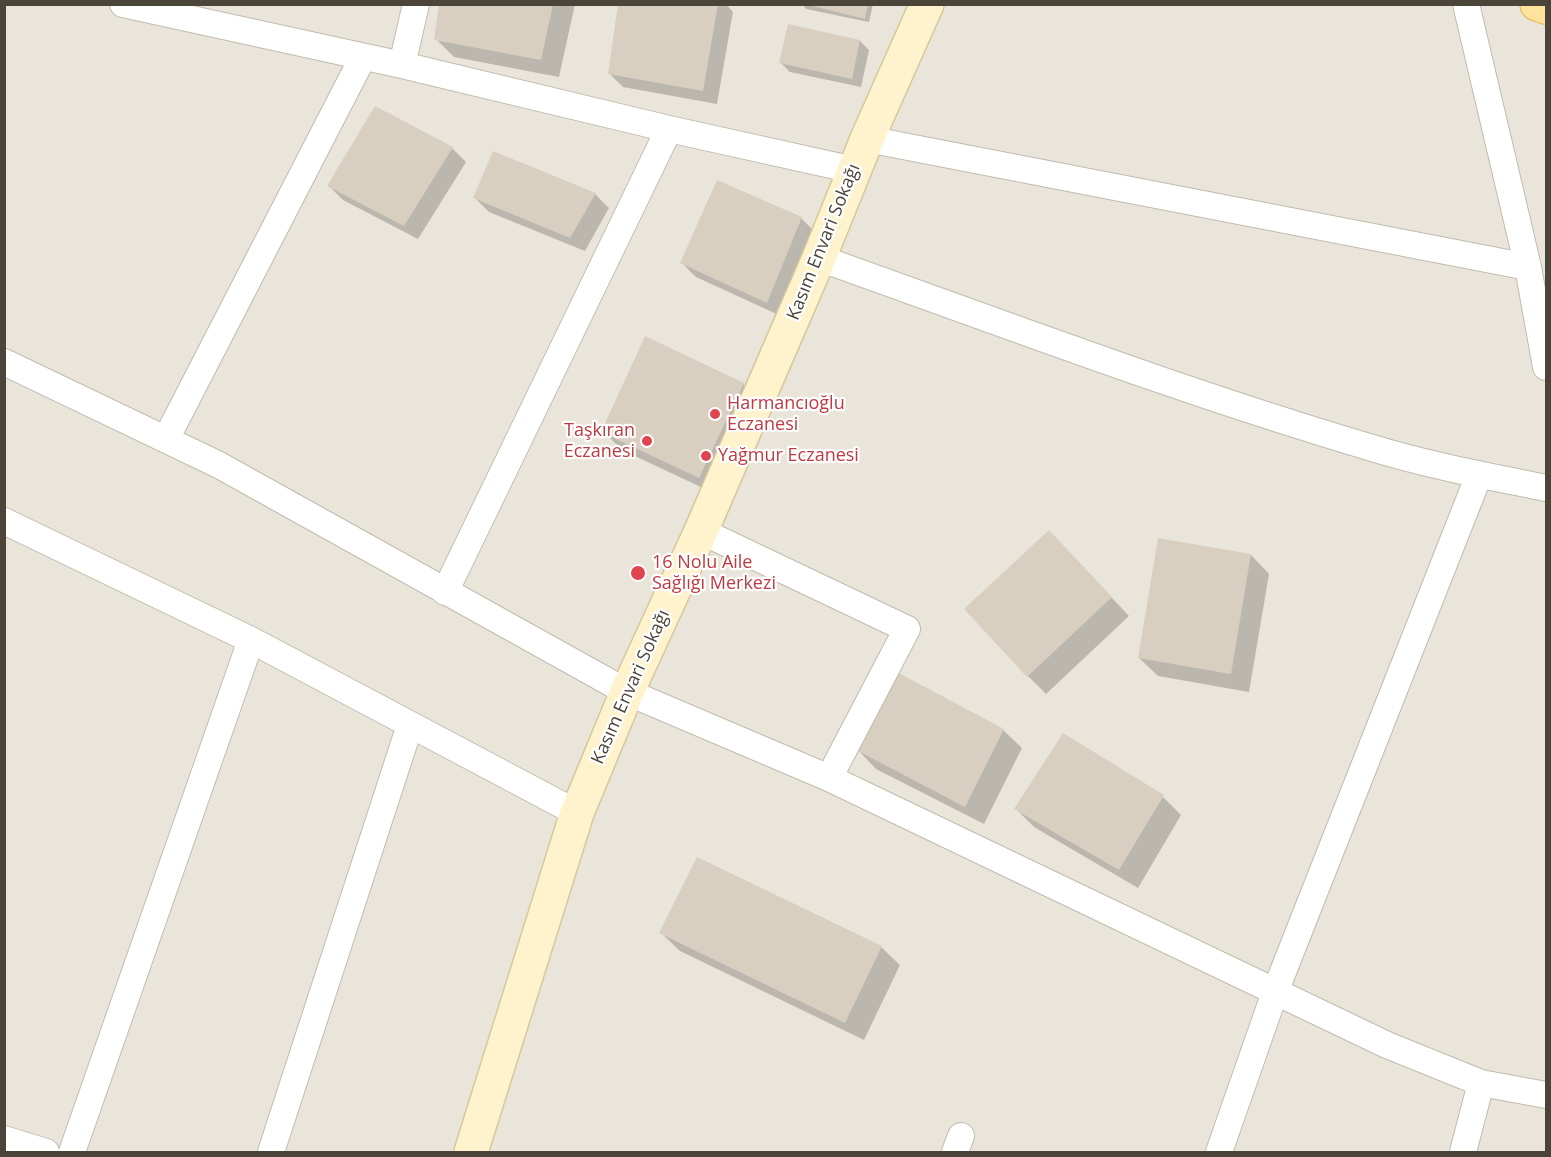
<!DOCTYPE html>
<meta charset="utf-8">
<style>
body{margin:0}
#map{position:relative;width:1551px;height:1157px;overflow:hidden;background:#f6f3ec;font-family:"Open Sans",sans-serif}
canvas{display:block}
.frame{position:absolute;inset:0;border:6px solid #4b4439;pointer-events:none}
</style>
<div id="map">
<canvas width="1551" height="1157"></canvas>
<div class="frame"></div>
</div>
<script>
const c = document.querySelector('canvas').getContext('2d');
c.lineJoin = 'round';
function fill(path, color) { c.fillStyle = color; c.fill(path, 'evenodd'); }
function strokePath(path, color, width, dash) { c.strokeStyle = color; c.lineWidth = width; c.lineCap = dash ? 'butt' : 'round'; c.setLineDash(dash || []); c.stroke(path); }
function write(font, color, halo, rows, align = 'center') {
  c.font = font + ' "Open Sans",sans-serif'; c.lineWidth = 4.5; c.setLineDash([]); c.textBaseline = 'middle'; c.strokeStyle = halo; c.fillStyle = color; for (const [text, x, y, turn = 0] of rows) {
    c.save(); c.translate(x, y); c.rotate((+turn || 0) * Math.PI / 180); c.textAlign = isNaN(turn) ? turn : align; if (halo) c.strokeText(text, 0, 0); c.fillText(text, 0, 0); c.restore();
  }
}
fill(new Path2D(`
 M5,5H1546V1152H5Z`), '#eae5da');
fill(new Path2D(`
 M441,4H575L559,77L454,57L436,39Z
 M620,4H726L733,12L717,104L623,87L609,73Z
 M802,4H873L869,22L806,9Z
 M860,41L869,50L861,87L790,72L781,63Z
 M375,108L452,148L466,162L418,239L343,200L329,186Z
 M595,194L609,208L585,251L489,212L475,198Z
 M801,218L815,232L781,316L696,277L682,263Z
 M743,384L761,402L718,495L622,450L603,431Z
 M1067,550L1129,616L1046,694L1028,676Z
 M1251,555L1269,574L1249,692L1158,676L1139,658Z
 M1003,730L1022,748L984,824L876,769L858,750Z
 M1163,797L1181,815L1138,888L1034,827L1016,809Z
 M661,933L881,947L900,965L864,1040L680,951Z`), '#0003');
fill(new Path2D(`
 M439,4H553L541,60L434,40Z
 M618,4H718L703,91L608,74Z
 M804,4H868L865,19Z
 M788,24L860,40L852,79L779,63Z
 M375,106L453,147L404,226L327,186Z
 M493,151L596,193L570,238L473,198Z
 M717,180L802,217L767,303L680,263Z
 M645,336L744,383L699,478L601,432Z
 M1049,530L1112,597L1027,677L964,609Z
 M1158,538L1251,554L1231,674L1138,658Z
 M895,671L1004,729L965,807L856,750Z
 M1063,733L1164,795L1119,870L1014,809Z
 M697,857L882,946L845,1023L659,933Z`), '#d8cfc1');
const street = new Path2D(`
 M123,4L402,65L669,129L854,170
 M1466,4L1528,267L1546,367
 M402,65L416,4
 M867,139L1528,267
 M819,258C1002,323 1183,392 1369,447C1427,465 1487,476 1546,488
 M4,362L219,465L627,692L829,778L1387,1045L1481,1083L1546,1095
 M166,439L363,57
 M4,521L251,640L577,813
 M701,531L907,629L829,778
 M445,592L669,129
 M4,1139L46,1152
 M72,1152L251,640
 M271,1152L410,725
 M955,1152L961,1136
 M1219,1152L1275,992L1479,475
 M1463,1152L1481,1083`);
const secondary = new Path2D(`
 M471,1152L577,813L627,692L701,531L819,258L867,139L927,4`);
const primary = new Path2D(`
 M1537,4L1546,7`);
strokePath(street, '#c2bbae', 28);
strokePath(secondary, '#d6c79b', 36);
strokePath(primary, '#e6c16a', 36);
strokePath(street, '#fff', 26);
strokePath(secondary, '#fff3cd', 33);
strokePath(primary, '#ffe39c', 33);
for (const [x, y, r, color] of [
 [715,414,6,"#e0444e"],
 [647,441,6,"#e0444e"],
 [706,456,6,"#e0444e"],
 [638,573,8,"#e0444e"]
]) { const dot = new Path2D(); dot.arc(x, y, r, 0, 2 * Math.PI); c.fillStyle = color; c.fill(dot); strokePath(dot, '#fff', 2); }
write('18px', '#4b4439', '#fff', [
 ["Kasım Envari Sokağı",824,242,-68],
 ["Kasım Envari Sokağı",631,687,-66]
]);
write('18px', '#be3a42', '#fff', [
 ["Harmancıoğlu",727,404],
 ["Eczanesi",727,425],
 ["Taşkıran",635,431,"right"],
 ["Eczanesi",635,452,"right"],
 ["Yağmur Eczanesi",718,456],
 ["16 Nolu Aile",652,563],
 ["Sağlığı Merkezi",652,584]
], 'left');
</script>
